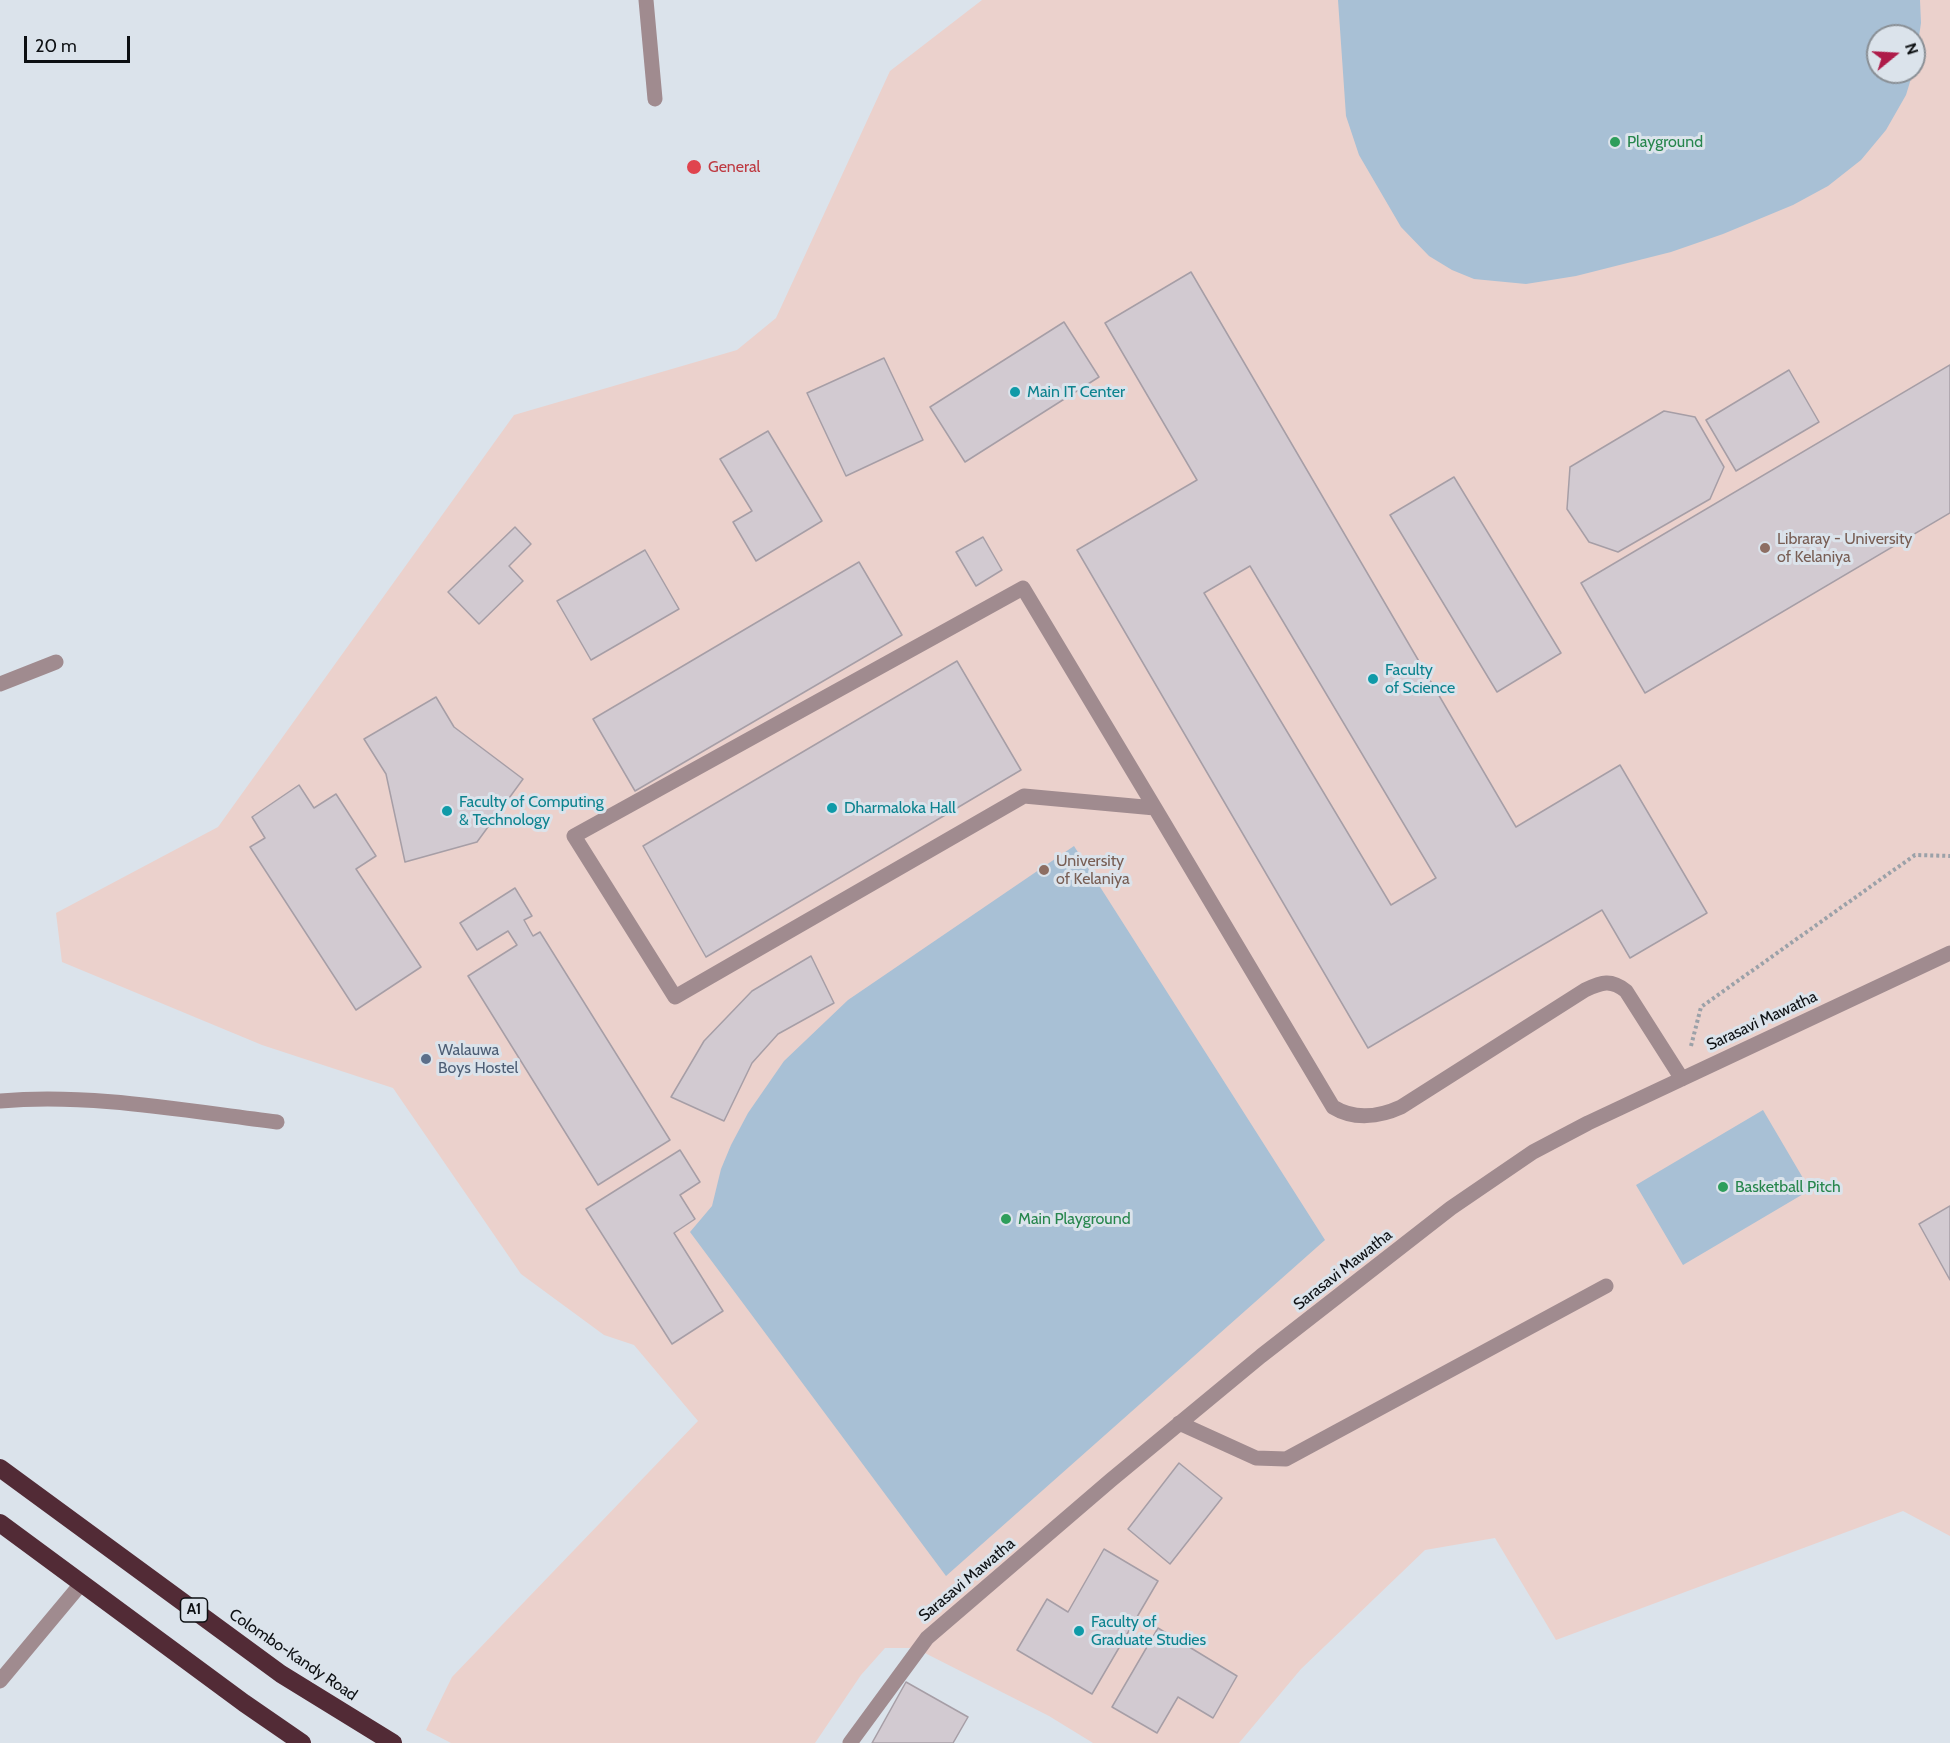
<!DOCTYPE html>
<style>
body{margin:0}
#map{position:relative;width:1950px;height:1743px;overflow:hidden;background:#dbe3eb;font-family:Cabin,sans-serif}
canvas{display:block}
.north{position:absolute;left:1866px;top:24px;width:60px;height:60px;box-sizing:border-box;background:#dbe3eb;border:2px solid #898f95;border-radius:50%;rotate:72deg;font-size:16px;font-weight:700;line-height:24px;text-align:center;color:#0d1013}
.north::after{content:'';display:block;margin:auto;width:21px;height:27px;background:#ae1b49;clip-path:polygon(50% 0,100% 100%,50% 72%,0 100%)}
.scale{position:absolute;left:24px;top:36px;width:106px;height:27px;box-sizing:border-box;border:3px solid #0d1013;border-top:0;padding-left:8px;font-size:18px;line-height:21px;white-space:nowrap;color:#0d1013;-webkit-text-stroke:4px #dbe3eb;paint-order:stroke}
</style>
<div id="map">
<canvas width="1950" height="1743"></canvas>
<div class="north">N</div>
<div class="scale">20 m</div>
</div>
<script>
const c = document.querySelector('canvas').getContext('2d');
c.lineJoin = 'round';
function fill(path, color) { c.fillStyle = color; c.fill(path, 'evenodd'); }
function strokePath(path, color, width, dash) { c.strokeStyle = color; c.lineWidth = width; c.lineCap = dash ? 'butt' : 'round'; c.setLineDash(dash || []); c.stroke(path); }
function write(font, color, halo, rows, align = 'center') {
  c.font = font + ' Cabin,sans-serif'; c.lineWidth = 6; c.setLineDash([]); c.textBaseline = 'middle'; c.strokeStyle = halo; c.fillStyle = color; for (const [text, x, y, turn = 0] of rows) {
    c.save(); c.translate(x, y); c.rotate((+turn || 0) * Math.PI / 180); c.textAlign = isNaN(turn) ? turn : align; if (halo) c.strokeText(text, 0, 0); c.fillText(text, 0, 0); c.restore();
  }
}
fill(new Path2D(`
 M982,0H1950V1536L1903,1511L1556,1640L1495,1538L1425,1550L1301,1669L1239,1743H1093L1049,1716L915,1648H885L861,1675L815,1743H451L426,1730L452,1677L698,1421L634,1345L604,1335L521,1274L393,1088L262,1045L62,962L56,913L218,827L514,415L737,350L776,318L890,71ZM1878,36H1914V72H1878Z`), '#ebd1cc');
fill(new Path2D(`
 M1338,0H1920L1921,23L1914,70V36H1878V72H1913L1906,95L1886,130L1861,160L1828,186L1793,205L1723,234L1671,252L1576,276L1526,284L1474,279L1452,270L1429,256L1401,227L1359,155L1346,116Z
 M1074,846L1325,1240L946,1576L690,1232L712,1206L721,1169L731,1145L748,1113L784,1061L848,1000Z
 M1763,1110L1810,1190L1683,1265L1636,1185Z`), '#a8c0d5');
const building = new Path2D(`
 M1191,272L1516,827L1620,765L1707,913L1630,958L1602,910L1368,1048L1077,550L1197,480L1105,323ZM1250,566L1436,878L1391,905L1204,593Z
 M1064,322L1099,377L965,462L930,407Z
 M884,358L923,440L846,476L807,393Z
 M1950,365V513L1645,693L1581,583Z
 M1789,370L1819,422L1736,471L1706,420Z
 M1664,411L1695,417L1724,467L1710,499L1618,552L1589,542L1567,509L1570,467Z
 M768,431L822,521L756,561L733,522L752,511L720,459Z
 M1454,477L1561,653L1497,692L1390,515Z
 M515,527L531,544L509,566L523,581L479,624L448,592Z
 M983,537L1002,570L976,586L956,552Z
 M645,550L679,609L591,660L557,601Z
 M859,562L902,635L635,791L593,719Z
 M957,661L1021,770L706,957L643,846Z
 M436,697L454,727L523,779L477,842L405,862L386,774L364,739Z
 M299,785L314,808L336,794L376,856L356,869L421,967L356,1010L250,847L265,838L252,817Z
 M515,888L532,916L524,920L533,936L540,932L670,1140L598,1185L468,976L517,945L508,931L477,950L460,923Z
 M811,956L834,1003L778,1034L752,1063L724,1121L671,1097L704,1041L752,991Z
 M680,1150L700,1182L680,1195L695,1219L674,1233L723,1311L672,1344L586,1209Z
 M1950,1206V1280L1919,1224Z
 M1179,1463L1222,1498L1170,1564L1128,1529Z
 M1104,1549L1158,1581L1092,1694L1017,1650L1047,1599L1068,1612Z
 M1158,1628L1237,1676L1213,1718L1178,1697L1157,1733L1112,1707Z
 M906,1682L968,1717L953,1743H872Z`);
fill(building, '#d2cad1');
strokePath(building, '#a69ea6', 1.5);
strokePath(new Path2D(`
 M1691,1046L1701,1007L1915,855L1950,856`), '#9ba1a8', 4, [3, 3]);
strokePath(new Path2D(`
 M646,0L655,99
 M0,684L56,662
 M1155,808L1023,588L574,836L675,997L1024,796L1155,808L1333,1107C1354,1120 1379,1117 1401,1107L1585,990C1602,982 1611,979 1626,991L1682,1079
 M0,1101C92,1093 186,1111 277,1122
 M1179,1423L1256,1458L1286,1459L1606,1286
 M0,1681L81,1584
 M850,1743L927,1638L1111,1480L1261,1356L1451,1208L1533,1152L1588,1123L1950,953`), '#a08b8f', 15);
strokePath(new Path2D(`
 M0,1468L281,1674L393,1743
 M0,1523L244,1703L302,1743`), '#522b36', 18);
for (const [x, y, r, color] of [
 [1615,142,6,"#2e9e5b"],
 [694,167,8,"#e0444e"],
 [1015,392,6,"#0f9aa8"],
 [1765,548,6,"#8d6e63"],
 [1373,679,6,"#0f9aa8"],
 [832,808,6,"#0f9aa8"],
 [447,811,6,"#0f9aa8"],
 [1044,870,6,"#8d6e63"],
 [426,1059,6,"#5c6f8a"],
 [1723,1187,6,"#2e9e5b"],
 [1006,1219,6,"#2e9e5b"],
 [1079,1631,6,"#0f9aa8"]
]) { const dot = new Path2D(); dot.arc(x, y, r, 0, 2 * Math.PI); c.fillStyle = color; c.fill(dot); strokePath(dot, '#dbe3eb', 2); }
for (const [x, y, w] of [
 [194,1610,27]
]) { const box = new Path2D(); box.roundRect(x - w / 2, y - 12, w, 24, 4.5); c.fillStyle = '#dbe3eb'; c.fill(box); strokePath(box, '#0d1013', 1.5); }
write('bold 15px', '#0d1013', null, [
 ["A1",194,1610]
]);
write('16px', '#27864d', '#dbe3eb', [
 ["Playground",1627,142],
 ["Basketball Pitch",1735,1187],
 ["Main Playground",1018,1219]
], 'left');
write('16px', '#be3a42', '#dbe3eb', [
 ["General",708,167]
], 'left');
write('16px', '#0d838f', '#dbe3eb', [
 ["Main IT Center",1027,392],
 ["Faculty",1385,670],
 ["of Science",1385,688],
 ["Faculty of Computing",459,802],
 ["& Technology",459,820],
 ["Dharmaloka Hall",844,808],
 ["Faculty of",1091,1622],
 ["Graduate Studies",1091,1640]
], 'left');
write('16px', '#785e54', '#dbe3eb', [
 ["Libraray - University",1777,539],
 ["of Kelaniya",1777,557],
 ["University",1056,861],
 ["of Kelaniya",1056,879]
], 'left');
write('16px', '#0d1013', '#dbe3eb', [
 ["Sarasavi Mawatha",1762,1021,-25],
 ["Sarasavi Mawatha",1343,1270,-38],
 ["Sarasavi Mawatha",967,1580,-40],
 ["Colombo-Kandy Road",293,1655,34]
]);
write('16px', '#4e5e75', '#dbe3eb', [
 ["Walauwa",438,1050],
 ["Boys Hostel",438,1068]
], 'left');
</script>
